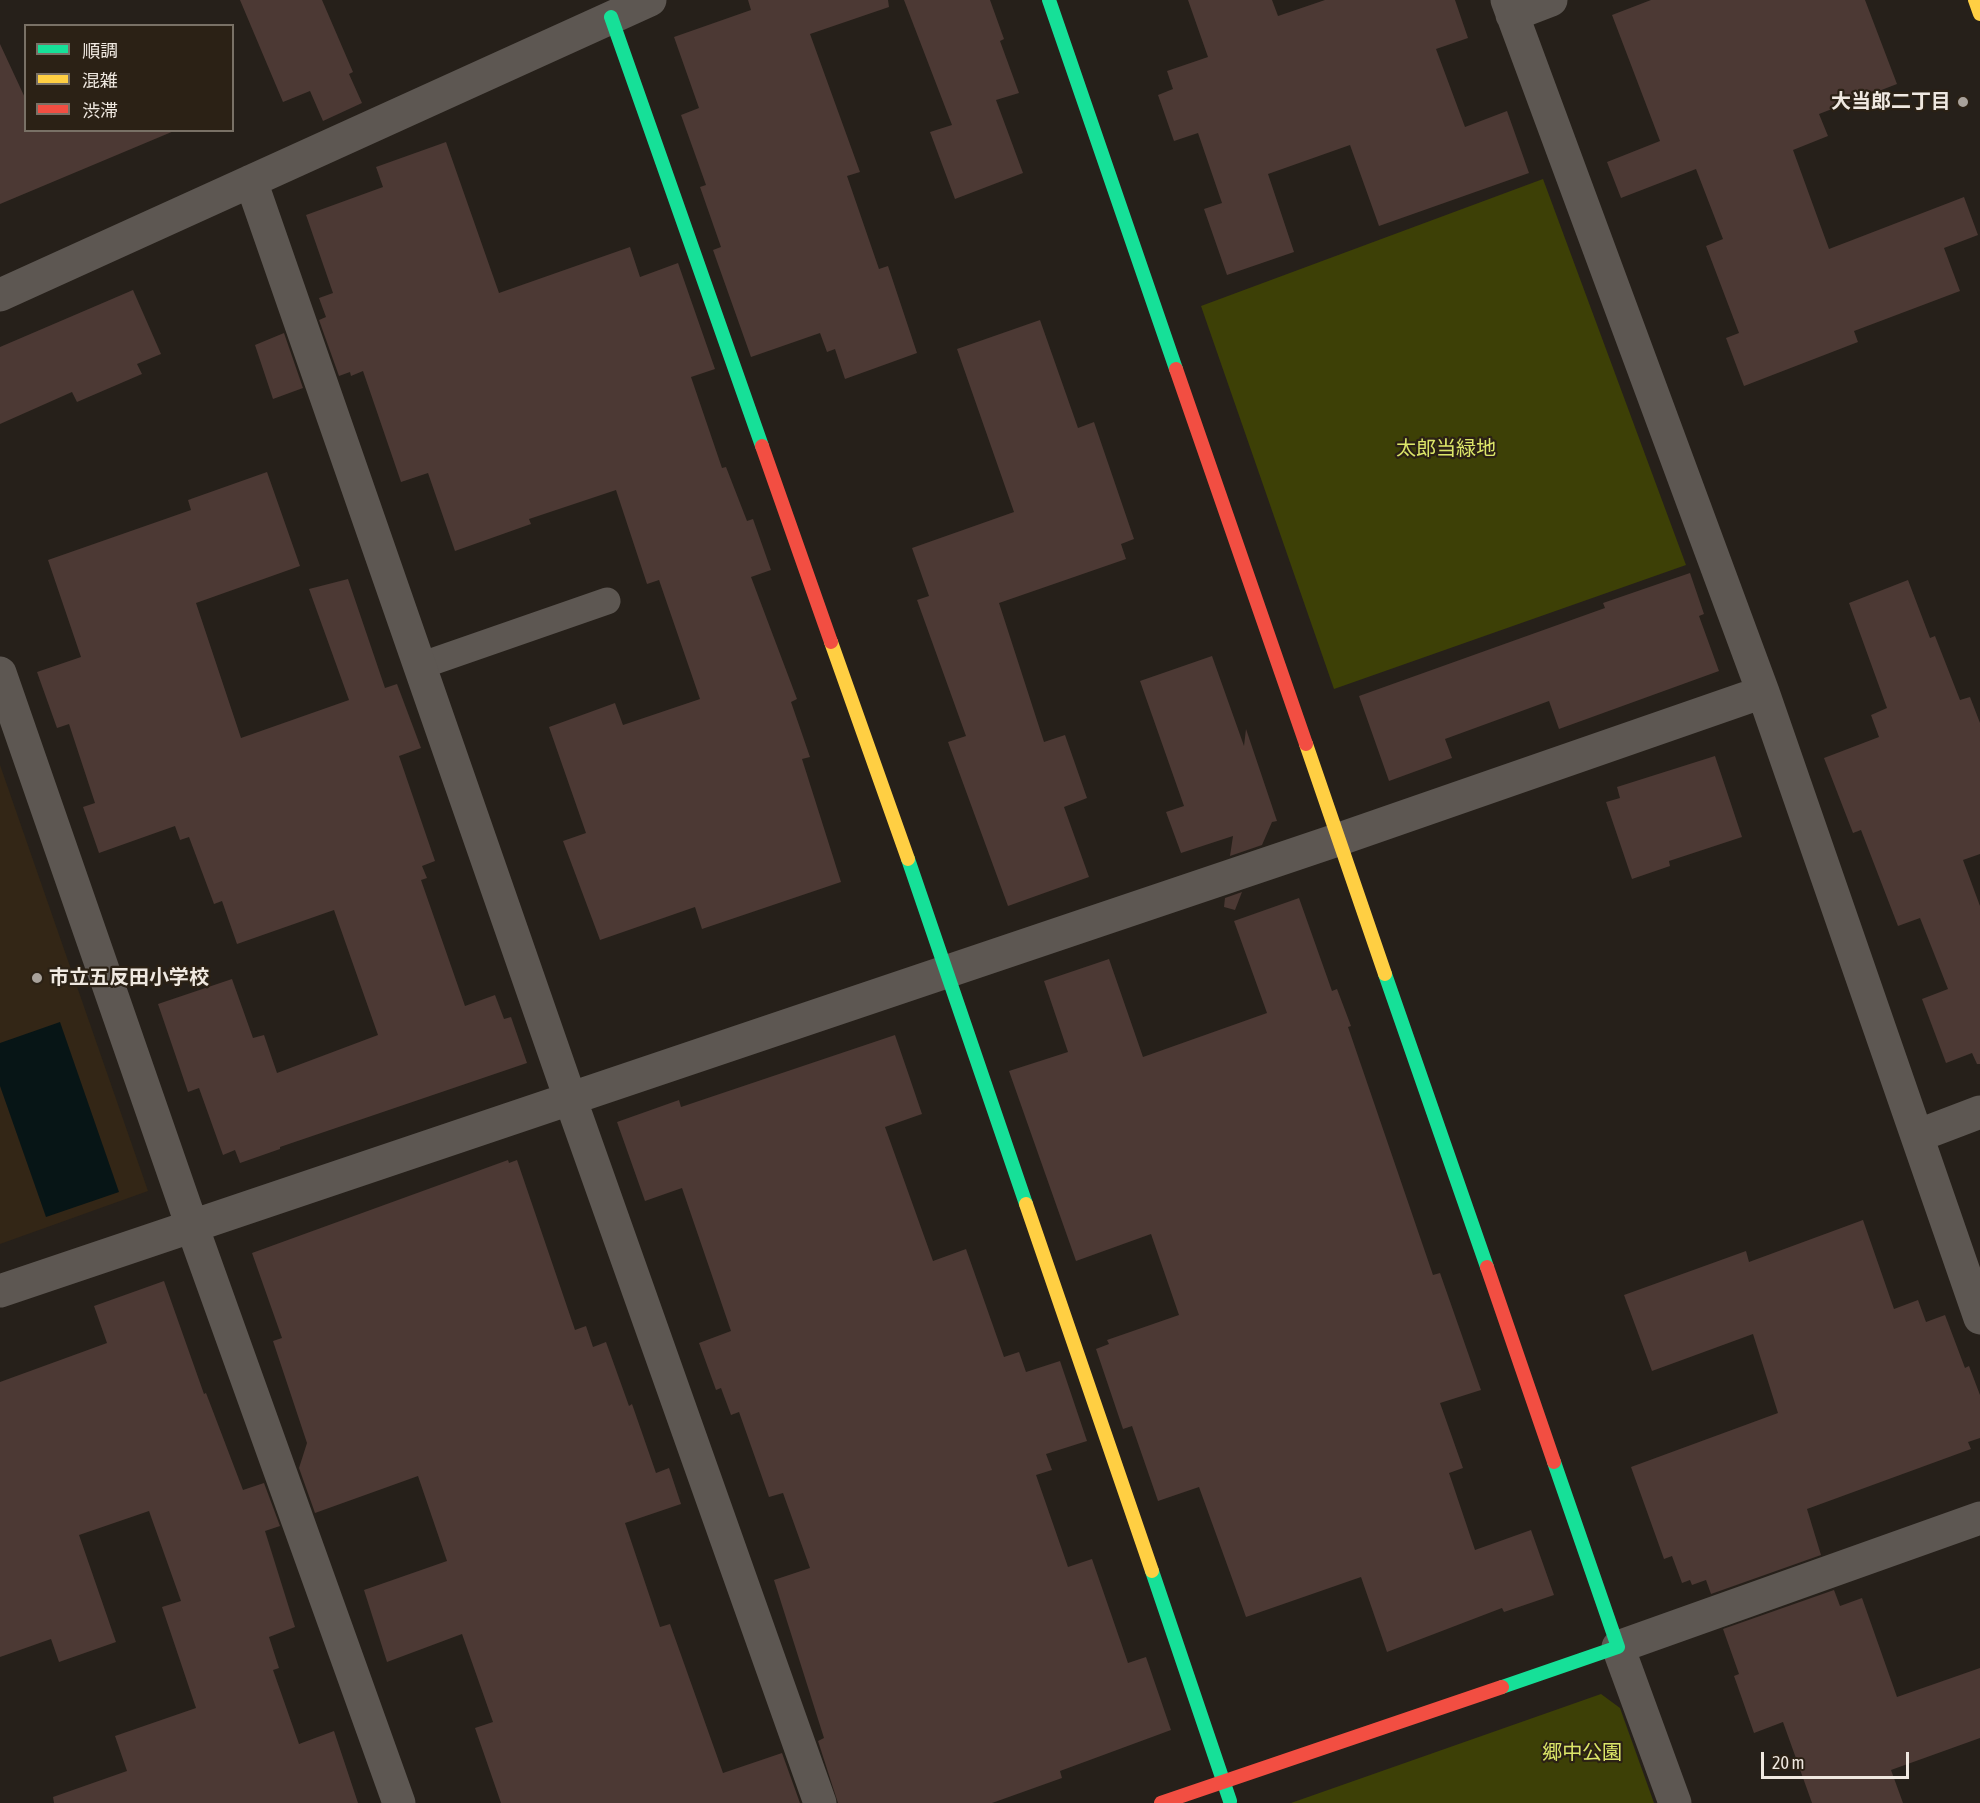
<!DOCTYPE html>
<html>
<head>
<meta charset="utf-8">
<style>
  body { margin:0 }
  #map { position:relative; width:1980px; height:1803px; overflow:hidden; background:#26201a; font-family:"Asap Condensed","Noto Sans JP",sans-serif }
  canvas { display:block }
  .legend { position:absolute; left:24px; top:24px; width:210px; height:108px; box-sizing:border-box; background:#2b2115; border:2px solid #797166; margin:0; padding:8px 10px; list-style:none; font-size:18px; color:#efe8e0 }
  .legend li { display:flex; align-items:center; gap:12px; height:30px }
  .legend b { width:30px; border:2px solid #797166 }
  .scale { position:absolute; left:1761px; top:1752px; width:148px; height:27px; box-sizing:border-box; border:3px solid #efe8e0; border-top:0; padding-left:8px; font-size:18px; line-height:21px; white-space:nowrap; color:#efe8e0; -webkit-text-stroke:4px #2b2115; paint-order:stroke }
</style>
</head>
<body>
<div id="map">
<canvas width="1980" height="1803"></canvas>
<ul class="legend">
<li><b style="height:8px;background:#16e098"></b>順調</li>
<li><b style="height:8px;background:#ffcf43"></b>混雑</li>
<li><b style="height:8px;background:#f24e42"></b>渋滞</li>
</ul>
<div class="scale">20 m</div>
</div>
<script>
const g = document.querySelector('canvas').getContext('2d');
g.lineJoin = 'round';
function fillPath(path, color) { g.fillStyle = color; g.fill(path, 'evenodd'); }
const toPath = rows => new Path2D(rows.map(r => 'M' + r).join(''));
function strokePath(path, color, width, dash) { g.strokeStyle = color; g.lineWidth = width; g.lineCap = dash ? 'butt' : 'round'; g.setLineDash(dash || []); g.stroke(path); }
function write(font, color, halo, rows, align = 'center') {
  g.font = font + ' "Asap Condensed","Noto Sans JP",sans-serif'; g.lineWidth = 4.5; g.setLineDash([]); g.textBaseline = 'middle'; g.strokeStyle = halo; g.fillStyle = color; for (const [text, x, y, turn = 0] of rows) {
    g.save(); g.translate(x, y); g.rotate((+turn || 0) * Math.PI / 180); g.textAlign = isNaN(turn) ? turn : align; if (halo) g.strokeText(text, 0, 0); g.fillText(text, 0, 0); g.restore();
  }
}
const built = toPath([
  [0,765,148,1191,0,1244]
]);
const green = toPath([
  [1543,179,1686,565,1334,689,1201,306],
  [1601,1694,1620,1708,1654,1803,1291,1803]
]);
const water = toPath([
  [60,1022,119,1192,46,1217,0,1086,0,1043]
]);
const building = toPath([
  [240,0,322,0,353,72,349,74,362,103,323,121,310,91,283,102],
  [748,0,888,0,889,7,810,34,860,172,847,176,879,269,888,266,917,353,845,379,835,349,827,352,820,333,751,357,713,250,721,247,700,187,706,185,681,115,699,108,674,37,751,10],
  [904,0,990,0,1004,39,1000,41,1019,93,996,100,1023,173,955,199,930,132,952,125],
  [1188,0,1272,0,1278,16,1325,0,1455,0,1468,38,1436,49,1465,127,1507,111,1529,173,1379,226,1350,145,1268,174,1294,252,1227,275,1204,209,1222,203,1198,133,1174,141,1158,95,1173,89,1167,71,1208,57],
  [1651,0,1865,0,1897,84,1819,114,1828,136,1793,150,1829,249,1964,197,1978,235,1944,248,1960,291,1854,331,1858,342,1744,386,1726,338,1739,333,1706,246,1723,239,1696,169,1621,198,1607,162,1660,141,1612,15],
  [0,44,26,100,26,130,174,131,0,204],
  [446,142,499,293,630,247,640,277,678,263,715,369,691,377,722,468,726,467,747,521,753,519,771,570,751,577,797,699,791,702,810,757,802,759,841,882,702,929,695,907,600,940,563,841,586,833,549,727,615,703,623,725,700,699,659,580,647,584,616,490,529,519,531,524,455,551,428,473,401,482,363,371,351,376,350,372,339,376,319,320,326,317,319,298,333,293,306,215,383,187,376,167],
  [133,290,161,354,137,364,142,374,77,402,72,392,0,424,0,347],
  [1040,320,1078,428,1094,422,1134,539,1121,544,1126,559,999,603,1044,742,1065,735,1087,798,1064,807,1089,877,1008,906,948,742,966,736,917,600,929,596,912,548,1014,512,957,349],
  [284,333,303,388,273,399,255,345],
  [267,472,300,566,196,603,241,738,349,700,309,589,348,579,385,688,397,684,421,748,399,756,435,861,422,866,427,878,421,880,465,1006,495,995,504,1019,511,1017,527,1063,280,1147,280,1149,240,1163,235,1150,223,1155,199,1088,188,1092,158,1004,232,979,253,1038,264,1035,277,1073,378,1035,334,910,237,944,222,901,214,904,189,837,180,840,175,826,99,853,83,807,95,803,69,724,57,728,37,672,81,657,48,560,191,510,188,500],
  [1690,573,1704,614,1699,616,1719,671,1559,729,1549,701,1445,739,1452,758,1389,781,1359,696,1605,608,1603,603],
  [1908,580,1930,638,1935,636,1960,700,1970,697,1980,723,1980,854,1963,860,1980,906,1980,1064,1977,1064,1972,1053,1946,1063,1922,999,1948,989,1920,918,1898,926,1861,830,1853,833,1824,758,1879,737,1871,715,1887,708,1849,603],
  [1212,656,1244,746,1246,729,1277,821,1272,822,1262,845,1230,856,1233,836,1181,853,1166,812,1184,806,1140,681],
  [1715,756,1742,837,1669,861,1670,866,1632,879,1606,802,1620,798,1617,787],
  [1242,892,1235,910,1224,907,1225,898],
  [1299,898,1332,991,1337,989,1351,1026,1348,1027,1433,1275,1440,1273,1481,1390,1440,1403,1463,1468,1449,1473,1475,1550,1531,1530,1554,1595,1504,1612,1502,1608,1387,1652,1361,1577,1246,1617,1199,1487,1158,1501,1132,1426,1123,1429,1096,1349,1109,1344,1107,1340,1179,1315,1151,1234,1076,1261,1009,1071,1068,1052,1044,981,1109,959,1143,1057,1267,1013,1234,921],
  [895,1035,922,1114,885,1127,933,1261,966,1249,1004,1357,1019,1352,1026,1372,1060,1361,1087,1441,1046,1454,1052,1470,1036,1475,1068,1567,1092,1559,1128,1663,1146,1657,1171,1730,1060,1771,1062,1778,992,1803,838,1803,818,1741,824,1738,774,1580,810,1568,783,1493,769,1497,739,1412,731,1415,721,1388,716,1390,699,1343,731,1331,682,1188,645,1201,617,1122,679,1100,681,1107],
  [508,1160,509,1163,517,1160,575,1330,586,1326,593,1347,606,1342,629,1406,632,1404,656,1473,669,1468,681,1504,625,1523,660,1627,670,1624,723,1773,782,1753,800,1803,501,1803,475,1728,493,1722,462,1634,387,1662,364,1590,447,1561,418,1476,315,1513,299,1468,307,1443,273,1341,282,1338,252,1253],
  [1863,1220,1894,1309,1918,1300,1926,1322,1945,1315,1965,1368,1969,1366,1980,1395,1980,1438,1968,1442,1971,1449,1807,1509,1821,1555,1711,1594,1706,1580,1692,1585,1690,1580,1682,1583,1672,1556,1664,1559,1631,1467,1778,1413,1753,1334,1652,1371,1624,1295,1746,1251,1749,1262],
  [164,1281,204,1394,206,1393,243,1490,264,1483,280,1526,265,1531,295,1627,269,1637,279,1668,273,1670,299,1744,334,1731,358,1803,54,1803,53,1797,127,1771,115,1736,196,1708,162,1607,181,1601,149,1511,79,1535,116,1642,59,1662,51,1639,0,1657,0,1382,107,1343,94,1306],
  [1834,1590,1840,1606,1862,1598,1897,1697,1980,1668,1980,1738,1891,1770,1903,1803,1812,1803,1783,1722,1754,1733,1734,1676,1739,1674,1723,1629]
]);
const lane = toPath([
  [420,666,607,601]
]);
const street = toPath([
  [1507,0,1763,692,1980,1318],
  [1512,15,1551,0],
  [251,181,570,1098,820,1803],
  [0,295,650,0],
  [0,673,192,1226,399,1803],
  [1917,1136,1980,1112],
  [0,1291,1337,840,1763,692],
  [1675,1803,1618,1647,1980,1518]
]);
const fast = toPath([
  [1049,0,1176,369],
  [611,17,762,446],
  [908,859,1026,1204],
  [1385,974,1487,1267],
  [1152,1571,1230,1801],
  [1502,1687,1618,1647,1554,1462]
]);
const slow = toPath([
  [1975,0,1980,14],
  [831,642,908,859],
  [1306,744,1385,974],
  [1026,1204,1152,1571]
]);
const jam = toPath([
  [1176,369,1306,744],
  [762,446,831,642],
  [1487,1267,1554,1462],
  [1161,1803,1502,1687]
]);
const markers = [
  [1963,102,6,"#a9a29b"],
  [37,978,6,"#a9a29b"]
];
const poiNames = [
  ["大当郎二丁目",1951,102],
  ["市立五反田小学校",49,978,"left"]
];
const parkNames = [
  ["太郎当緑地",1446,449],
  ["郷中公園",1582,1753]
];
fillPath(built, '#332616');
fillPath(green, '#3d4006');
fillPath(water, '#071516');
fillPath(building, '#4c3934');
strokePath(lane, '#5d5752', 27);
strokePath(street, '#5d5752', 33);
strokePath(fast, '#16e098', 14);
strokePath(slow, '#ffcf43', 14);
strokePath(jam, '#f24e42', 14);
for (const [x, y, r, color] of markers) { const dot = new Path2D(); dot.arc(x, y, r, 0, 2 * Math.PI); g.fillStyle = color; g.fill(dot); strokePath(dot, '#2b2115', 2); }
write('bold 20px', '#efe8e0', '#2b2115', poiNames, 'right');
write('20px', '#dce669', '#2b2115', parkNames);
</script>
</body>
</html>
